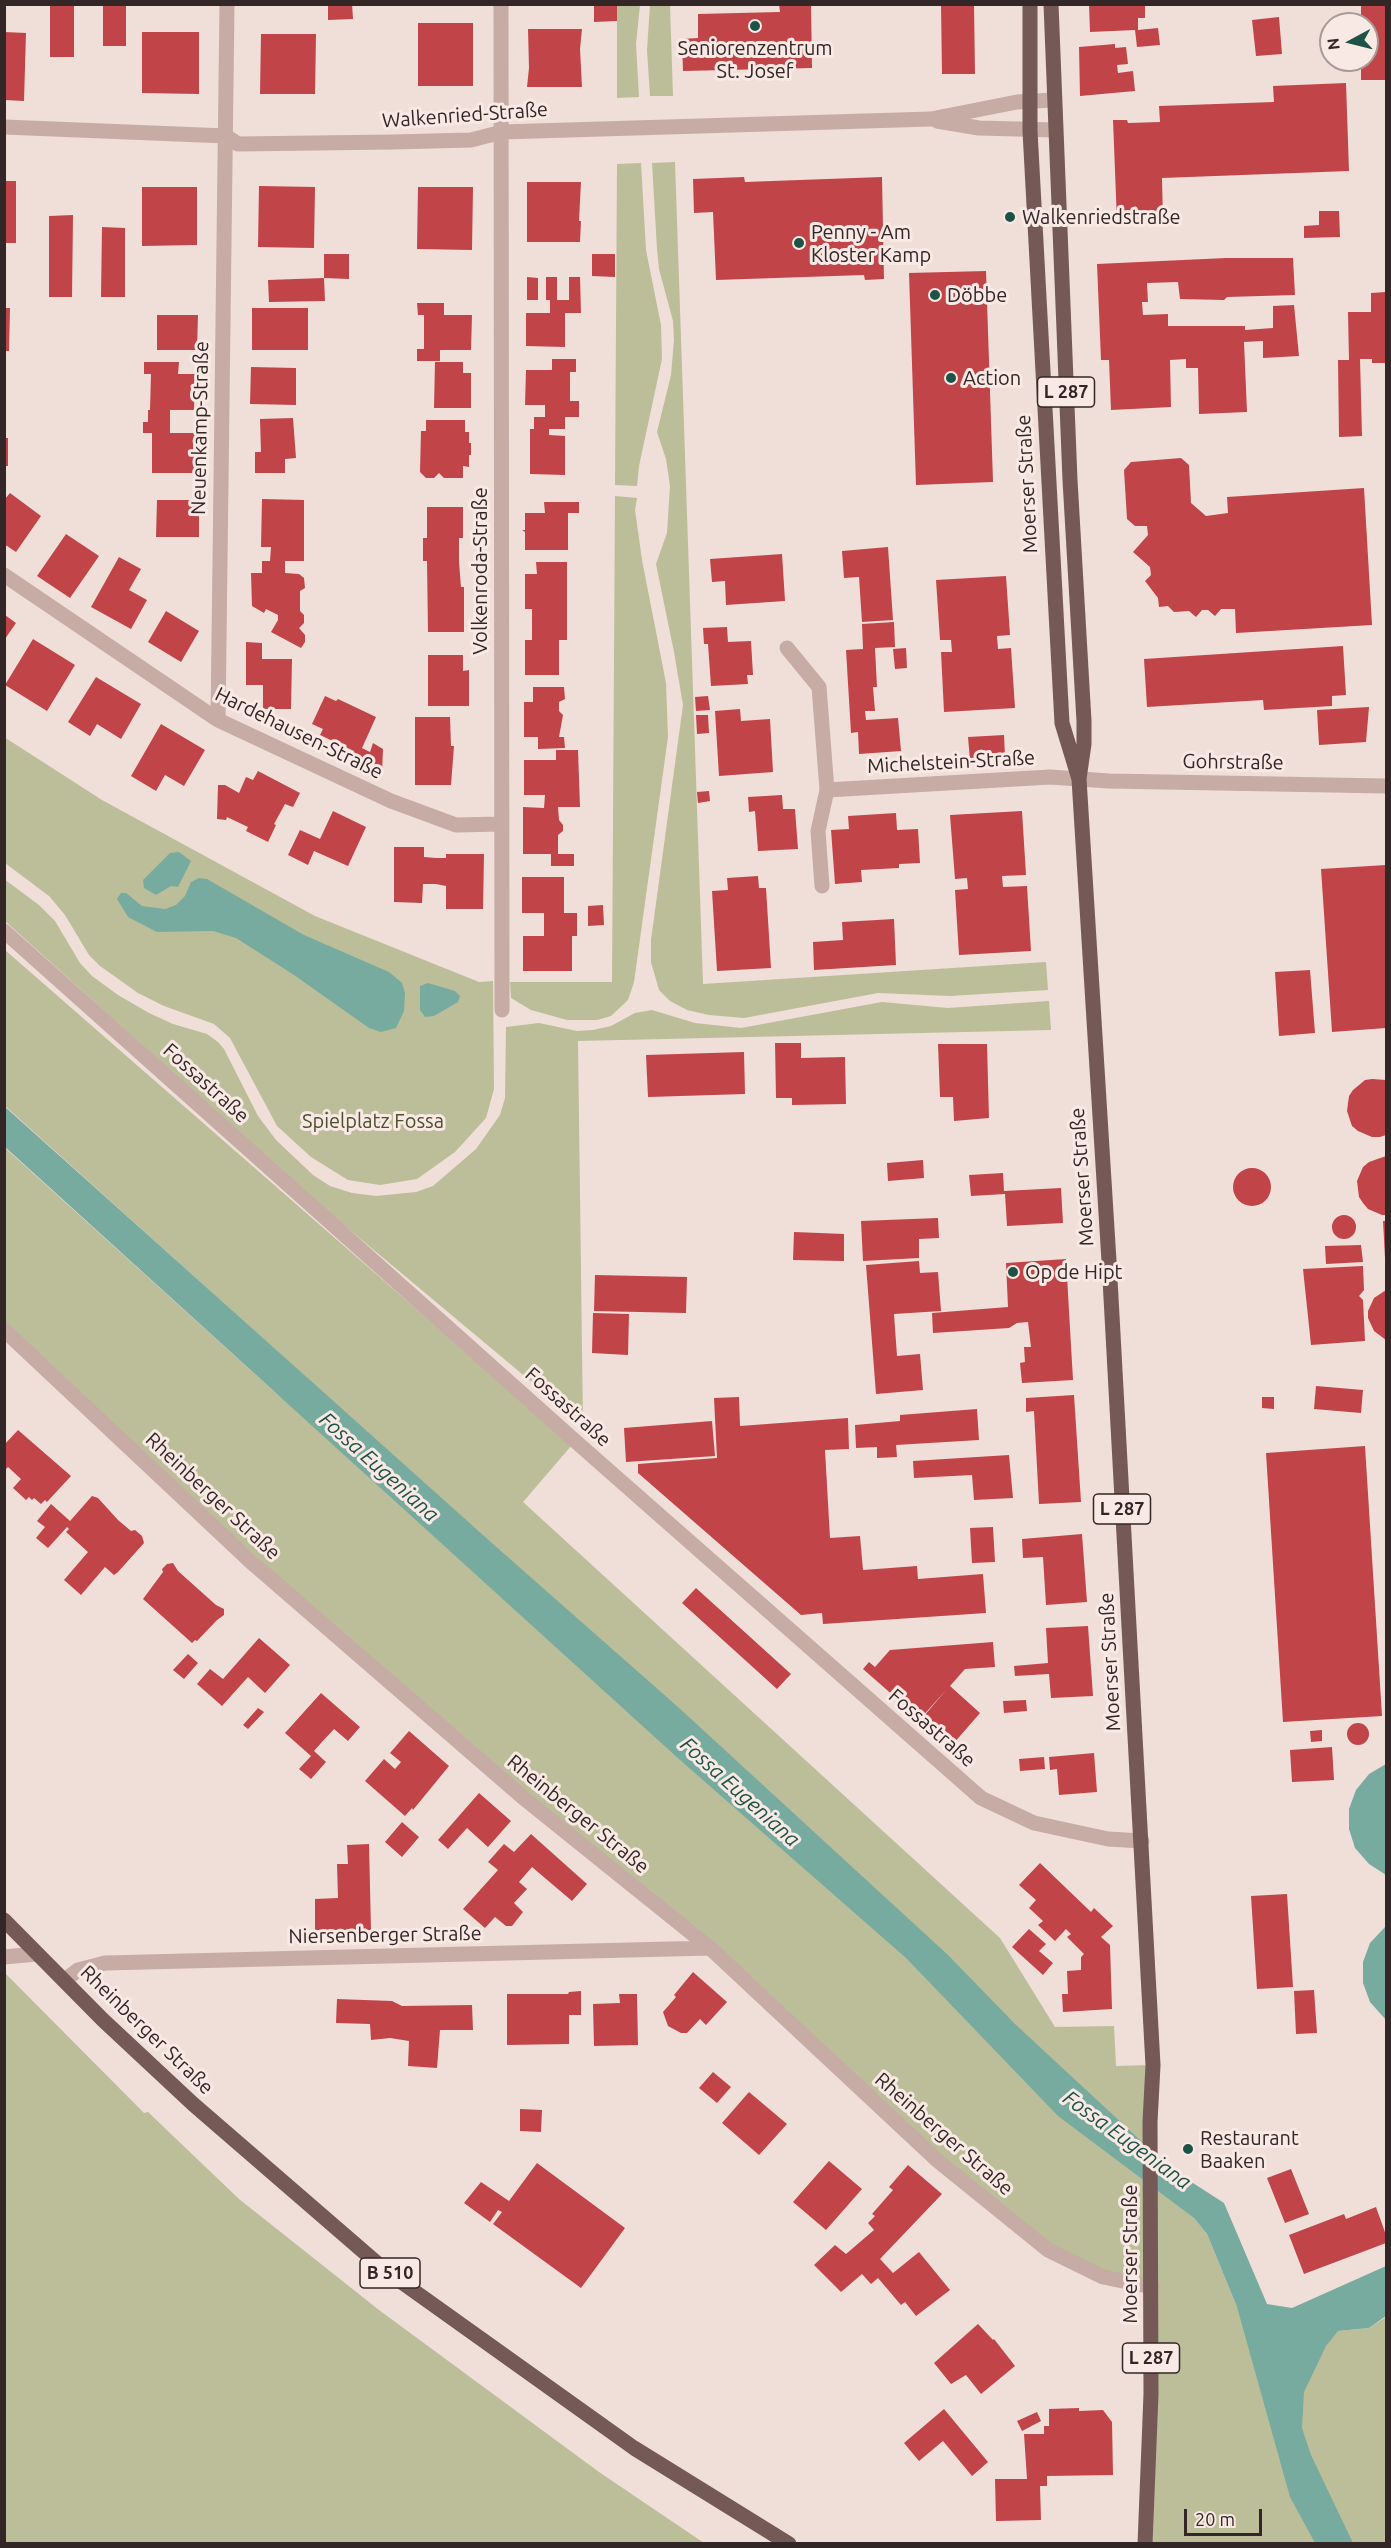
<!DOCTYPE html>
<html>
<head>
<meta charset="utf-8">
<style>
  body { margin:0 }
  #map { position:relative; width:1391px; height:2548px; overflow:hidden; background:#f0ded8; font-family:Ubuntu,sans-serif }
  canvas { display:block }
  .frame { position:absolute; inset:0; border:6px solid #332626; pointer-events:none }
  .north { position:absolute; left:1319px; top:12px; width:60px; height:60px; box-sizing:border-box; background:#f8e9e4; border:2px solid #a99b98; border-radius:50%; rotate:263deg; font-size:16px; font-weight:700; line-height:24px; text-align:center; color:#332626 }
  .north::after { content:''; display:block; margin:auto; width:21px; height:27px; background:#1d5247; clip-path:polygon(50% 0,100% 100%,50% 72%,0 100%) }
  .scale { position:absolute; left:1184px; top:2509px; width:78px; height:27px; box-sizing:border-box; border:3px solid #332626; border-top:0; padding-left:8px; font-size:18px; line-height:21px; white-space:nowrap; color:#332626; -webkit-text-stroke:4px #f8e9e4; paint-order:stroke }
</style>
</head>
<body>
<div id="map">
<canvas width="1391" height="2548"></canvas>
<div class="frame"></div>
<div class="north">N</div>
<div class="scale">20 m</div>
</div>
<script>
const g = document.querySelector('canvas').getContext('2d');
g.lineJoin = 'round';
function fillPath(path, color) { g.fillStyle = color; g.fill(path, 'evenodd'); }
const toPath = rows => new Path2D(rows.map(r => 'M' + r).join(''));
function strokePath(path, color, width, dash) { g.strokeStyle = color; g.lineWidth = width; g.lineCap = dash ? 'butt' : 'round'; g.setLineDash(dash || []); g.stroke(path); }
function write(font, color, halo, rows, align = 'center') {
  g.font = font + ' Ubuntu,sans-serif'; g.lineWidth = 6; g.setLineDash([]); g.textBaseline = 'middle'; g.strokeStyle = halo; g.fillStyle = color; for (const [text, x, y, turn = 0] of rows) {
    g.save(); g.translate(x, y); g.rotate((+turn || 0) * Math.PI / 180); g.textAlign = isNaN(turn) ? turn : align; if (halo) g.strokeText(text, 0, 0); g.fillText(text, 0, 0); g.restore();
  }
}
const green = toPath([
  [617,5,640,5,636,44,639,97,617,98],
  [650,5,670,5,673,96,650,96,647,50],
  [675,162,703,984,1046,962,1048,990,950,996,878,993,744,1018,709,1015,687,1010,670,1001,659,990,651,962,651,940,683,705,674,652,656,564,667,533,670,486,666,459,657,432,671,375,674,340,673,321,659,269,657,249,652,163],
  [641,163,646,250,661,325,662,359,639,466,637,486,615,485,617,164],
  [615,496,637,498,635,510,642,560,666,683,668,737,634,982,628,1000,611,1016,597,1020,567,1020,531,1010,511,998,510,982,612,982],
  [4,737,102,800,315,916,479,982,493,981,494,1089,486,1118,455,1152,417,1179,380,1185,348,1180,311,1157,277,1126,230,1038,214,1024,164,1006,138,993,100,966,89,955,65,915,49,896,5,863],
  [4,879,39,905,55,921,80,963,92,976,118,995,149,1013,173,1024,207,1034,218,1042,224,1049,258,1116,276,1140,313,1175,330,1186,352,1193,376,1196,416,1192,433,1186,476,1149,500,1115,505,1098,506,1027,539,1023,577,1031,593,1030,611,1026,635,1013,652,1010,695,1023,741,1028,882,1002,948,1008,1049,1001,1051,1030,578,1041,583,1425,308,1195,5,921],
  [5,950,572,1445,523,1502,1000,1938,1055,2027,1114,2026,1116,2066,1153,2065,1153,2186,1194,2218,1207,2234,1237,2307,1338,2331,1369,2328,1386,2317,1386,2543,1145,2543,1152,2287,1048,2250,710,1948,526,1800,5,1330,4,1147,278,1395,307,1378,5,1106],
  [4,1972,144,2113,148,2112,239,2199,379,2310,599,2472,704,2543,5,2543]
]);
const water = toPath([
  [179,852,191,861,178,887,171,886,156,895,144,888,143,880,170,853],
  [199,878,207,879,304,935,389,972,402,983,405,993,404,1011,396,1028,381,1032,369,1028,294,975,236,938,213,931,157,932,128,917,117,899,121,893,126,893,142,906,165,909,176,905,185,896,191,882],
  [428,983,455,991,460,996,458,1002,434,1016,425,1017,420,1010,420,986],
  [4,1106,493,1544,678,1707,948,1955,1015,2024,1153,2152,1193,2183,1224,2203,1267,2304,1292,2308,1386,2266,1386,2316,1369,2328,1338,2331,1326,2346,1304,2392,1302,2428,1311,2455,1353,2543,1315,2543,1290,2497,1237,2307,1207,2234,1194,2218,1058,2116,906,1958,680,1760,5,1147],
  [1386,1764,1386,1875,1369,1864,1355,1848,1349,1829,1349,1809,1356,1790,1369,1774],
  [1386,1926,1386,2020,1370,2002,1363,1983,1363,1962,1370,1943]
]);
const building = toPath([
  [50,4,74,4,74,57,50,57],
  [103,4,126,4,126,46,103,46],
  [328,4,352,4,353,19,328,20],
  [594,4,617,4,617,21,594,22],
  [779,4,811,4,812,68,683,71,682,39,698,38,698,14,780,12],
  [941,4,974,4,975,74,942,74],
  [1089,4,1145,6,1145,18,1138,18,1138,30,1158,28,1160,45,1137,47,1135,30,1090,32],
  [1361,4,1386,4,1386,80,1361,80,1361,60,1367,60,1367,24,1361,24],
  [1279,17,1282,54,1256,56,1252,20],
  [418,23,473,23,473,86,418,86],
  [528,29,582,29,580,49,582,87,527,87,529,68],
  [4,32,26,33,24,101,4,100],
  [142,32,199,32,199,94,142,93],
  [261,34,316,34,315,94,260,94],
  [1115,44,1115,48,1126,47,1128,64,1117,65,1118,73,1133,71,1135,91,1080,96,1079,47],
  [1346,83,1349,171,1162,178,1163,221,1117,222,1113,120,1127,120,1128,123,1160,122,1159,106,1274,102,1273,86],
  [744,177,745,182,882,177,884,279,865,280,864,275,716,280,713,212,694,213,693,179],
  [4,181,16,181,16,243,4,243],
  [527,182,581,182,579,221,581,221,580,242,527,242],
  [259,186,315,187,314,248,258,247],
  [142,187,197,187,197,245,142,246],
  [418,187,473,187,472,250,417,249],
  [1319,211,1339,211,1340,237,1304,238,1304,226,1319,225],
  [73,215,72,297,49,297,49,216],
  [102,227,125,228,125,297,101,297],
  [324,254,349,254,349,279,324,278],
  [592,254,615,254,615,277,592,276],
  [1226,258,1293,258,1295,295,1227,297,1224,300,1180,299,1178,282,1147,283,1148,302,1142,302,1143,315,1168,314,1168,326,1245,326,1245,330,1273,328,1273,306,1294,305,1299,356,1263,358,1263,341,1244,342,1247,412,1199,414,1198,368,1186,368,1186,359,1170,360,1171,407,1111,410,1109,360,1101,360,1097,264],
  [986,271,993,482,916,485,909,273],
  [527,277,538,278,538,300,527,300],
  [546,277,557,277,557,300,569,300,569,277,580,277,581,313,565,313,565,347,526,346,526,313,550,313,550,300,546,300],
  [324,278,325,301,269,302,268,280],
  [1386,292,1386,363,1372,363,1372,359,1360,359,1362,436,1339,437,1338,360,1349,360,1348,312,1371,312,1371,293],
  [417,303,444,303,444,315,472,315,471,350,440,350,440,361,417,361,417,349,424,349,424,315,418,315],
  [4,308,10,308,9,351,4,351],
  [252,308,308,308,308,350,252,350],
  [157,315,198,315,197,350,157,350],
  [552,359,576,359,576,372,570,372,570,401,579,401,579,417,565,417,565,429,549,429,549,435,565,436,565,475,530,474,530,429,534,429,534,417,545,417,545,405,525,405,526,370,552,370],
  [144,362,179,362,178,374,195,374,194,410,170,410,170,433,198,433,197,473,152,473,152,433,143,433,143,422,148,422,148,410,150,410,151,374,144,374],
  [435,362,463,362,463,373,471,373,471,408,434,408],
  [251,367,296,368,296,405,250,404],
  [293,418,296,458,285,459,285,473,255,473,255,452,261,452,260,419],
  [426,420,465,420,465,432,469,432,469,443,471,443,471,455,469,455,469,467,463,466,463,478,444,478,439,473,434,478,426,478,420,472,421,431,426,431],
  [4,438,8,438,8,466,4,466],
  [1181,458,1189,465,1191,503,1206,516,1228,513,1227,497,1364,488,1372,625,1236,633,1235,609,1221,609,1215,616,1208,610,1202,610,1196,617,1189,611,1174,612,1168,606,1159,607,1158,598,1145,581,1151,575,1150,567,1133,552,1148,535,1147,526,1135,526,1127,519,1124,470,1131,462],
  [10,493,41,516,16,552,4,544,4,500],
  [262,499,304,500,304,561,285,561,285,573,299,574,304,578,305,588,300,591,300,611,304,615,304,623,299,628,305,635,305,642,301,648,271,632,278,620,278,615,266,609,264,613,252,606,251,573,262,573,262,561,270,561,271,547,261,547],
  [157,500,199,500,199,537,156,537],
  [544,502,579,502,579,513,568,513,568,550,525,550,525,532,522,530,525,530,525,513,545,513],
  [427,507,463,507,463,538,459,538,459,562,461,587,464,587,464,632,428,632,427,561,423,561,423,538,427,538],
  [66,534,99,556,70,598,37,576],
  [888,547,893,620,862,622,859,577,844,578,842,551],
  [782,554,785,601,726,605,725,581,712,582,710,559],
  [119,557,141,569,129,590,147,600,131,629,91,607],
  [536,562,567,562,567,640,559,640,559,675,525,675,525,640,532,640,532,609,525,609,525,574,537,574],
  [1006,576,1010,635,997,636,998,649,1011,648,1015,708,944,712,941,652,952,652,951,640,940,640,936,580],
  [166,611,199,631,181,662,148,642],
  [5,615,16,623,5,639],
  [894,622,895,647,875,648,877,687,873,687,875,711,865,711,866,720,898,718,901,751,859,754,858,732,851,733,846,650,863,649,862,624],
  [727,627,728,642,751,641,753,675,747,675,748,684,711,686,708,644,704,644,703,628],
  [33,639,75,665,47,711,5,685],
  [246,642,262,643,262,659,292,659,291,709,263,709,263,685,246,685],
  [1343,646,1346,695,1332,696,1332,706,1264,710,1263,700,1147,707,1144,659],
  [906,648,907,668,895,669,893,649],
  [428,655,463,655,463,671,469,670,469,706,428,706],
  [96,677,141,704,121,739,97,724,90,736,68,722],
  [533,687,564,687,565,699,559,702,559,711,563,715,559,737,564,737,565,748,538,749,538,737,524,737,524,702,533,702],
  [325,696,336,701,338,699,376,717,362,748,370,752,373,743,383,749,382,772,352,757,354,751,320,735,323,729,312,724],
  [708,696,710,710,696,711,695,697],
  [1369,707,1366,742,1319,745,1317,710],
  [740,709,741,721,770,719,773,772,719,776,715,711],
  [696,715,708,715,709,733,697,734],
  [415,717,450,717,451,746,454,746,451,785,415,785],
  [161,724,205,750,184,786,165,775,156,791,131,776],
  [1004,735,1005,757,970,760,968,737],
  [556,750,578,750,580,807,558,807,559,820,563,825,563,831,558,835,558,854,574,854,574,866,551,866,551,854,523,854,523,807,544,808,545,795,524,795,524,760,556,760],
  [258,771,300,793,293,807,285,804,274,824,276,825,268,842,246,831,248,827,227,817,226,820,217,819,218,785,225,785,239,793,246,777,253,780],
  [709,791,710,801,698,803,697,792],
  [782,795,783,809,795,809,798,849,758,851,755,811,749,812,748,797],
  [333,811,366,827,348,866,314,851,308,865,288,855,300,830,320,839],
  [1022,811,1026,875,1002,876,1003,887,1027,886,1031,951,959,955,955,890,968,889,967,878,955,879,950,815],
  [896,813,897,830,918,829,920,863,899,864,899,868,861,870,862,882,835,884,831,830,849,829,848,816],
  [394,847,424,847,424,857,436,858,446,858,446,854,484,854,483,909,446,909,446,886,436,884,423,884,422,903,394,902],
  [1386,865,1386,1028,1332,1032,1321,869],
  [758,876,759,888,766,888,771,968,717,971,712,891,728,890,727,878],
  [522,877,564,877,564,913,577,913,577,936,572,936,572,971,523,971,523,936,544,936,544,913,522,913],
  [603,905,604,925,588,926,588,906],
  [894,919,896,965,814,970,813,942,843,940,842,922],
  [1310,970,1315,1033,1279,1036,1275,972],
  [775,1043,801,1043,801,1058,845,1057,846,1104,792,1105,792,1098,776,1098],
  [938,1044,987,1044,989,1118,954,1121,953,1097,940,1097],
  [744,1052,745,1094,648,1097,646,1055],
  [1372,1079,1386,1080,1386,1135,1380,1137,1372,1137,1358,1131,1352,1126,1347,1111,1349,1096,1353,1090,1365,1080],
  [1386,1156,1386,1215,1382,1215,1368,1209,1363,1203,1359,1197,1357,1181,1363,1167,1369,1162],
  [923,1160,924,1178,888,1181,887,1163],
  '1233 1187a19 19 0 1 1 38 0a19 19 0 1 1-38 0Z',
  [1003,1173,1004,1191,1061,1188,1063,1223,1007,1226,1005,1194,971,1196,969,1175],
  '1332 1227a12 12 0 1 1 24 0a12 12 0 1 1-24 0Z',
  [938,1218,939,1238,919,1239,919,1258,863,1261,861,1221],
  [1383,1221,1386,1221,1386,1258,1385,1258],
  [794,1232,844,1234,844,1261,793,1260],
  [1361,1245,1363,1262,1326,1264,1325,1246],
  [1066,1259,1073,1380,1022,1383,1020,1363,1025,1362,1024,1347,1031,1347,1028,1322,1017,1323,1009,1328,933,1333,932,1313,1008,1307,1006,1263],
  [919,1261,920,1273,938,1272,941,1311,894,1314,897,1356,920,1354,923,1390,876,1394,866,1265],
  [1363,1266,1364,1290,1359,1296,1363,1300,1365,1341,1311,1345,1303,1269],
  [595,1275,687,1277,686,1313,594,1311],
  [1386,1290,1386,1340,1374,1331,1368,1318,1368,1311,1374,1298],
  [593,1313,629,1314,628,1355,592,1353],
  [1316,1386,1363,1390,1361,1413,1314,1409],
  [1074,1395,1081,1502,1039,1504,1034,1411,1026,1412,1026,1398],
  [739,1397,740,1426,848,1418,849,1449,825,1450,830,1538,860,1536,863,1570,917,1566,918,1579,983,1574,986,1613,823,1624,822,1613,801,1615,638,1473,638,1464,717,1458,714,1398],
  [1262,1397,1274,1397,1274,1409,1262,1408],
  [977,1409,979,1440,896,1445,897,1457,877,1458,877,1447,856,1448,855,1425,900,1421,900,1415],
  [712,1421,715,1456,626,1462,624,1428],
  [18,1430,71,1476,47,1502,45,1500,41,1504,34,1498,32,1500,29,1497,26,1500,13,1488,21,1479,8,1467,4,1471,4,1445],
  [1365,1446,1382,1716,1283,1722,1266,1453],
  [1009,1455,1013,1498,974,1500,972,1475,914,1478,913,1461],
  [92,1496,98,1498,118,1520,131,1531,135,1530,142,1536,144,1543,118,1572,114,1575,105,1567,81,1595,64,1580,88,1552,66,1532,69,1529,67,1527,48,1548,36,1538,45,1527,37,1521,51,1504,70,1521],
  [993,1527,995,1562,972,1563,970,1528],
  [1082,1534,1087,1602,1046,1605,1043,1557,1023,1558,1022,1539],
  [173,1563,178,1571,216,1605,224,1609,224,1615,217,1620,197,1641,195,1640,192,1643,143,1599,163,1572,162,1569,167,1564],
  [696,1588,791,1674,777,1689,682,1603],
  [1088,1626,1093,1696,1051,1698,1049,1674,1015,1676,1014,1666,1048,1663,1046,1628],
  [259,1638,290,1665,265,1693,248,1677,222,1706,197,1684,210,1669,223,1679],
  [993,1642,995,1667,965,1669,950,1686,980,1713,954,1743,924,1716,947,1689,920,1719,863,1669,869,1662,875,1667,890,1650],
  [188,1654,198,1663,184,1679,173,1670],
  [321,1693,360,1727,348,1741,334,1729,321,1743,314,1751,326,1762,311,1779,299,1769,311,1756,285,1733],
  [1026,1700,1027,1711,1004,1713,1003,1701],
  [258,1708,264,1712,248,1729,243,1725],
  '1347 1734a11 11 0 1 1 22 0a11 11 0 1 1-22 0Z',
  [1322,1730,1322,1741,1311,1742,1310,1731],
  [409,1731,449,1766,413,1810,412,1808,405,1816,365,1781,384,1759,395,1769,401,1762,390,1753],
  [1332,1747,1334,1780,1292,1782,1290,1750],
  [1094,1753,1097,1792,1059,1795,1057,1769,1050,1770,1049,1757],
  [1044,1757,1045,1769,1020,1771,1019,1759],
  [479,1793,511,1821,488,1847,467,1828,448,1849,438,1840],
  [402,1822,419,1837,402,1857,385,1842],
  [531,1834,587,1884,572,1901,532,1867,519,1882,527,1889,514,1903,523,1912,512,1926,506,1926,495,1917,485,1928,463,1909,498,1870,488,1862,504,1844,514,1852],
  [369,1844,371,1930,315,1930,315,1899,338,1898,337,1864,348,1864,347,1845],
  [1040,1863,1091,1912,1094,1908,1113,1926,1101,1937,1110,1945,1112,2009,1063,2012,1062,1994,1068,1994,1067,1971,1081,1970,1081,1957,1084,1954,1067,1937,1071,1934,1066,1929,1055,1941,1038,1925,1043,1921,1029,1908,1036,1900,1019,1885],
  [1287,1894,1293,1987,1257,1989,1251,1896],
  [1029,1929,1046,1944,1039,1951,1053,1963,1043,1975,1012,1947],
  [693,1972,727,2002,706,2025,700,2019,687,2033,681,2033,668,2026,663,2012,676,1997,674,1995],
  [1314,1990,1317,2033,1296,2034,1294,1991],
  [581,1991,581,2015,569,2015,569,2044,507,2045,507,1994,568,1994,569,1992],
  [619,1994,637,1994,638,2045,594,2046,593,2004,620,2003],
  [337,1999,392,2001,402,2006,472,2005,473,2030,440,2030,437,2068,408,2066,409,2041,390,2038,371,2040,370,2024,336,2023],
  [713,2072,731,2087,717,2103,699,2088],
  [749,2092,787,2124,759,2155,722,2123],
  [520,2109,542,2110,541,2132,520,2131],
  [829,2161,862,2189,826,2230,793,2202],
  [537,2163,625,2228,581,2288,493,2224,502,2212,498,2210,490,2222,464,2203,481,2182,509,2201],
  [908,2165,942,2194,880,2259,893,2273,919,2252,950,2290,916,2316,905,2302,901,2305,878,2278,871,2284,862,2274,841,2292,814,2265,835,2245,846,2254,874,2230,868,2223,875,2216,872,2214,893,2190,889,2187],
  [1291,2169,1309,2214,1285,2223,1267,2178],
  [1376,2207,1386,2235,1386,2243,1304,2274,1289,2235,1344,2214,1346,2219],
  [978,2324,993,2340,994,2339,1015,2366,981,2394,966,2375,951,2384,934,2363],
  [1079,2408,1079,2411,1103,2410,1112,2422,1113,2475,1047,2476,1047,2486,1040,2486,1041,2520,996,2521,995,2479,1027,2479,1024,2434,1044,2434,1044,2426,1049,2426,1049,2409],
  [944,2409,988,2462,972,2476,943,2441,919,2461,904,2443],
  [1037,2412,1041,2421,1022,2431,1017,2421]
]);
const street = toPath([
  [501,4,502,1010],
  [937,121,979,128,1055,130],
  [4,127,226,136,238,144,393,142,471,140,502,132,931,119,1017,102,1053,100],
  [4,575,218,720,391,801,456,825,501,824],
  [787,648,819,687,827,790,818,831,822,886],
  [218,720,227,4],
  [827,790,1050,777,1109,781,1386,786],
  [4,931,574,1440,981,1798,1034,1823,1108,1839,1142,1841],
  [4,1330,250,1561,526,1800,710,1948,938,2161,1048,2250,1103,2277,1152,2287],
  [4,1957,37,1954],
  [65,1980,78,1970,105,1963,710,1948]
]);
const primary = toPath([
  [1030,4,1030,131,1062,723,1079,779],
  [1051,4,1070,480,1084,721,1084,744,1079,779,1109,1261,1153,2065,1150,2122,1151,2394,1145,2544],
  [4,1920,103,2020,193,2104,386,2271,634,2448,789,2544]
]);
const markers = [
  [755,26,6,"#1d5247"],
  [1010,217,6,"#1d5247"],
  [799,243,6,"#1d5247"],
  [935,295,6,"#1d5247"],
  [951,378,6,"#1d5247"],
  [1013,1272,6,"#1d5247"],
  [1188,2149,6,"#1d5247"]
];
const shields = [
  [1066,392,57],
  [1122,1509,57],
  [390,2273,60],
  [1151,2358,57]
];
const shieldNames = [
  ["L 287",1066,392],
  ["L 287",1122,1509],
  ["B 510",390,2273],
  ["L 287",1151,2358]
];
const poiNames = [
  ["Seniorenzentrum",755,48,"center"],
  ["St. Josef",755,71,"center"],
  ["Walkenriedstraße",1022,217],
  ["Penny - Am",811,232],
  ["Kloster Kamp",811,255],
  ["Döbbe",947,295],
  ["Action",963,378],
  ["Op de Hipt",1025,1272],
  ["Restaurant",1200,2138],
  ["Baaken",1200,2161]
];
const streetNames = [
  ["Walkenried-Straße",465,115,-4],
  ["Neuenkamp-Straße",200,428,-89],
  ["Moerser Straße",1027,484,-93],
  ["Volkenroda-Straße",480,571,-90],
  ["Hardehausen-Straße",299,733,26],
  ["Michelstein-Straße",951,762,-3],
  ["Gohrstraße",1233,762,1],
  ["Fossastraße",206,1083,42],
  ["Moerser Straße",1082,1177,-94],
  ["Fossastraße",568,1407,42],
  ["Rheinberger Straße",213,1496,43],
  ["Moerser Straße",1110,1662,-93],
  ["Fossastraße",932,1728,41],
  ["Rheinberger Straße",578,1814,39],
  ["Niersenberger Straße",385,1935,-1],
  ["Rheinberger Straße",147,2030,44],
  ["Rheinberger Straße",944,2134,41],
  ["Moerser Straße",1130,2254,-90]
];
const parkNames = [
  ["Spielplatz Fossa",373,1121]
];
const waterNames = [
  ["Fossa Eugeniana",379,1467,42],
  ["Fossa Eugeniana",740,1792,42],
  ["Fossa Eugeniana",1127,2140,36]
];
fillPath(green, '#bbbe99');
fillPath(water, '#78aba0');
fillPath(building, '#c14448');
strokePath(street, '#c7aba5', 15);
strokePath(primary, '#745957', 15);
for (const [x, y, r, color] of markers) { const dot = new Path2D(); dot.arc(x, y, r, 0, 2 * Math.PI); g.fillStyle = color; g.fill(dot); strokePath(dot, '#f8e9e4', 2); }
for (const [x, y, w] of shields) { const box = new Path2D(); box.roundRect(x - w / 2, y - 15, w, 30, 4.5); g.fillStyle = '#f8e9e4'; g.fill(box); strokePath(box, '#332626', 1.5); }
write('bold 18px', '#332626', null, shieldNames);
write('20px', '#332626', '#f8e9e4', poiNames, 'left');
write('20px', '#332626', '#f8e9e4', streetNames);
write('20px', '#4c502b', '#f8e9e4', parkNames);
write('italic 21px', '#1d5247', '#f8e9e4', waterNames);
</script>
</body>
</html>
